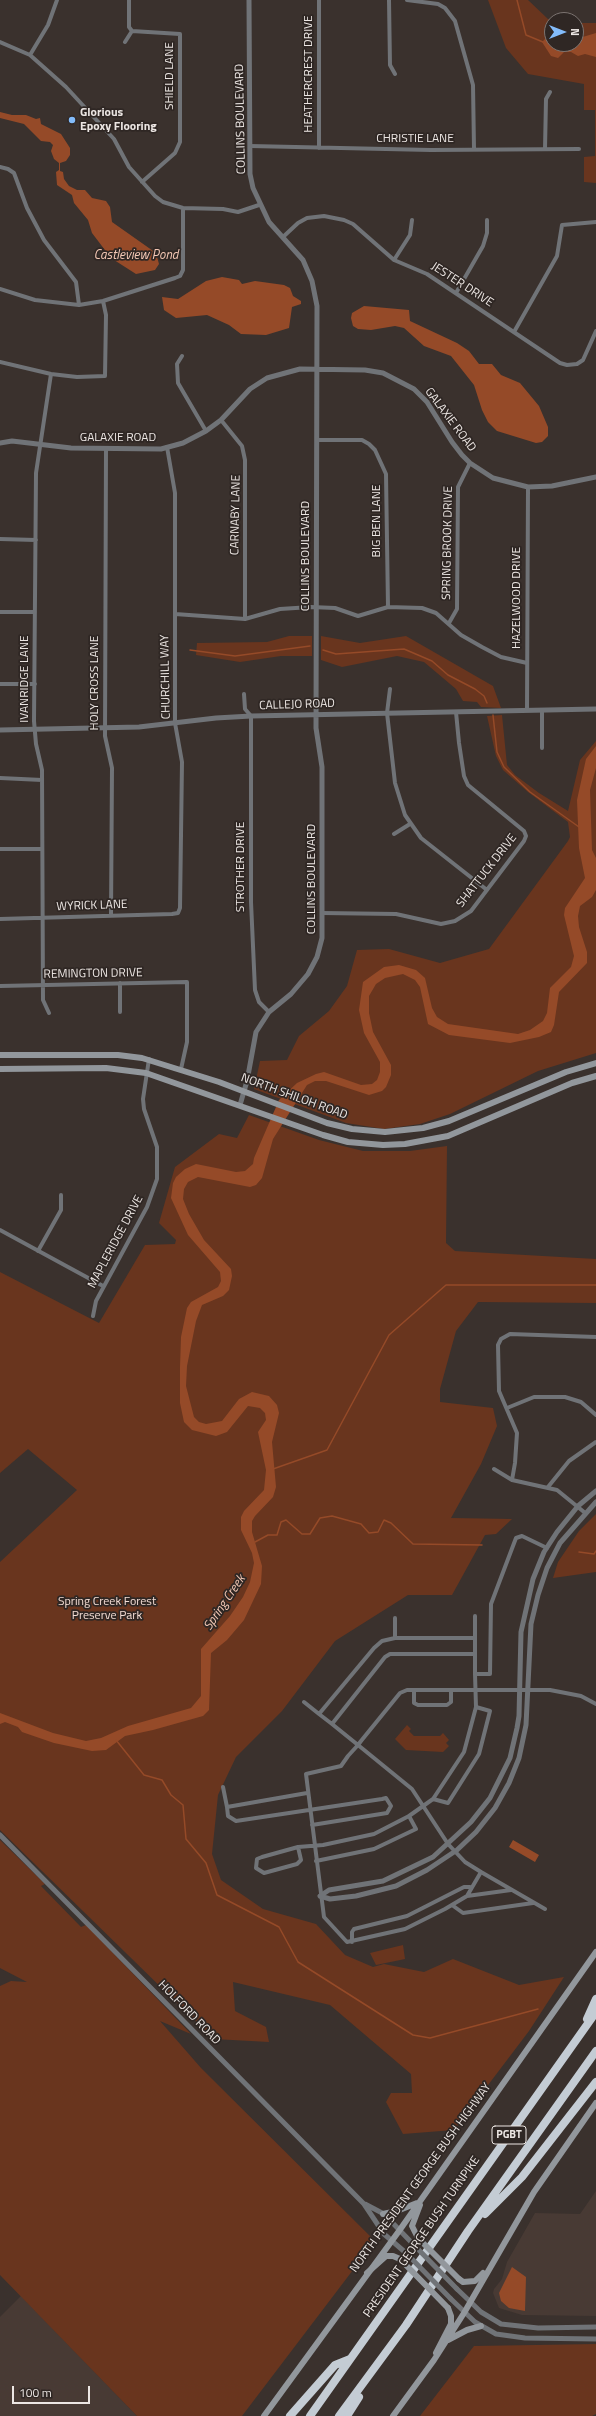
<!DOCTYPE html>
<html>
<head>
<meta charset="utf-8">
<style>
  body { margin:0 }
  #map { position:relative; width:596px; height:2416px; overflow:hidden; background:#3a312d; font-family:"Titillium Web",sans-serif }
  canvas { display:block }
  .north { position:absolute; left:544px; top:12px; width:40px; height:40px; box-sizing:border-box; background:#2f2724; border:1px solid #7b7370; border-radius:50%; rotate:90deg; font-size:11px; font-weight:700; line-height:16px; text-align:center; color:#ece6e3 }
  .north::after { content:''; display:block; margin:auto; width:14px; height:18px; background:#83bcfb; clip-path:polygon(50% 0,100% 100%,50% 72%,0 100%) }
  .scale { position:absolute; left:12px; top:2386px; width:78px; height:18px; box-sizing:border-box; border:2px solid #ece6e3; border-top:0; padding-left:5px; font-size:12px; line-height:14px; white-space:nowrap; color:#ece6e3; -webkit-text-stroke:3px #2f2724; paint-order:stroke }
</style>
</head>
<body>
<div id="map">
<canvas width="596" height="2416"></canvas>
<div class="north">N</div>
<div class="scale">100 m</div>
</div>
<script>
const g = document.querySelector('canvas').getContext('2d');
g.lineJoin = 'round';
function fillPath(path, color) { g.fillStyle = color; g.fill(path, 'evenodd'); }
const toPath = rows => new Path2D(rows.map(r => 'M' + r).join(''));
function strokePath(path, color, width, dash) { g.strokeStyle = color; g.lineWidth = width; g.lineCap = dash ? 'butt' : 'round'; g.setLineDash(dash || []); g.stroke(path); }
function write(font, color, halo, rows, align = 'center') {
  g.font = font + ' "Titillium Web",sans-serif'; g.lineWidth = 3.5; g.setLineDash([]); g.textBaseline = 'middle'; g.strokeStyle = halo; g.fillStyle = color; for (const [text, x, y, turn = 0] of rows) {
    g.save(); g.translate(x, y); g.rotate((+turn || 0) * Math.PI / 180); g.textAlign = isNaN(turn) ? turn : align; if (halo) g.strokeText(text, 0, 0); g.fillText(text, 0, 0); g.restore();
  }
}
const built = toPath([
  [596,2191,596,2316,522,2315,499,2308,493,2293,494,2289,502,2279,507,2262,535,2213,580,2214],
  [21,2296,137,2416,0,2416,0,2317]
]);
const green = toPath([
  [488,0,528,0,548,19,556,20,552,20,552,44,576,44,576,23,596,23,596,183,584,182,584,157,595,156,595,110,584,110,584,84,528,74,506,48],
  [289,636,312,636,312,656,281,656,240,662,196,655,197,643,267,642],
  [321,636,360,643,406,636,493,686,501,708,481,707,477,702,463,701,456,689,424,662,397,656,342,667,321,660],
  [502,715,507,765,515,775,539,793,568,811,580,760,596,741,596,1053,538,1071,450,1114,420,1124,384,1129,346,1123,254,1089,260,1061,287,1060,299,1036,329,1011,347,986,357,950,389,949,440,963,489,949,568,841,570,837,568,822,528,792,503,770,496,756,487,716],
  [249,1115,319,1140,363,1151,410,1151,447,1146,446,1243,455,1251,596,1259,596,1303,478,1302,456,1331,440,1389,440,1402,493,1408,497,1426,481,1464,451,1518,512,1519,496,1534,485,1535,452,1595,408,1595,335,1641,282,1711,236,1757,218,1795,212,1854,221,1880,263,1909,316,1924,345,1955,373,1967,384,1964,424,1972,453,1959,519,1985,564,1977,529,2031,454,2130,403,2134,386,2102,391,2093,412,2093,411,2074,330,2005,233,1982,235,2011,266,2027,269,2042,214,2039,0,1830,0,1562,77,1490,28,1449,0,1473,0,1272,99,1323,145,1245,175,1244,176,1240,159,1223,175,1167,219,1134,237,1138],
  [596,1514,596,1572,553,1578,558,1562,579,1531],
  [407,1725,411,1729,409,1731,414,1736,440,1736,443,1733,449,1740,446,1743,449,1746,443,1752,406,1750,395,1739],
  [0,1840,45,1884,41,1886,81,1927,86,1925,191,2034,160,2021,201,2068,375,2241,242,2416,137,2416,0,2275,0,1986,11,1981,27,1982,0,1968],
  [403,1945,405,1959,376,1965,370,1953],
  [596,2344,596,2414,592,2416,420,2416,474,2346]
]);
const water = toPath([
  [596,33,596,57,585,54,578,56,571,52,564,52,558,58,551,56,542,42,547,37,552,37,552,44,576,44,576,39],
  [0,112,12,115,26,115,36,119,40,118,41,124,61,134,70,148,70,155,66,161,60,163,60,171,63,172,64,179,69,186,77,190,85,190,92,198,106,201,110,207,112,222,156,253,159,264,155,270,136,274,111,258,92,233,88,220,74,203,72,195,57,185,56,172,59,170,59,163,54,159,51,151,53,145,50,142,41,141,24,124,0,118],
  [222,277,239,280,242,284,255,281,284,285,290,288,293,296,301,301,301,304,292,307,289,328,266,335,241,334,229,325,207,315,176,318,164,310,162,297,178,299,206,281],
  [364,306,409,310,410,321,457,343,469,351,479,364,492,364,501,375,520,383,539,406,548,427,548,436,542,442,536,443,497,431,488,422,482,410,474,385,451,356,424,346,404,328,395,326,371,330,358,329,353,326,351,318,352,313],
  [596,746,596,768,590,790,592,850,596,858,596,890,592,897,580,906,578,916,579,927,587,952,587,963,559,992,554,1025,551,1032,539,1037,510,1043,449,1035,428,1024,420,987,415,980,403,974,385,978,376,984,369,996,369,1013,373,1032,391,1065,391,1075,386,1087,382,1091,369,1095,326,1081,315,1081,307,1085,273,1139,262,1178,256,1185,250,1187,198,1177,188,1182,184,1189,183,1199,189,1214,204,1240,231,1269,232,1276,229,1290,223,1296,202,1305,196,1321,187,1366,186,1386,194,1417,199,1422,206,1424,222,1421,239,1399,252,1392,269,1396,277,1405,279,1413,272,1442,276,1487,273,1497,255,1516,252,1521,252,1532,262,1566,261,1584,244,1620,227,1640,211,1653,209,1710,203,1716,153,1730,125,1736,106,1750,92,1751,54,1743,22,1732,18,1727,5,1722,0,1724,0,1713,53,1733,86,1741,101,1738,128,1726,191,1708,201,1696,201,1649,230,1616,243,1597,250,1582,254,1563,252,1553,241,1530,241,1517,244,1511,264,1490,266,1470,258,1432,266,1420,265,1413,260,1408,248,1406,227,1432,216,1436,192,1430,184,1422,180,1403,180,1367,181,1337,187,1308,191,1302,218,1287,221,1281,220,1272,188,1235,171,1198,173,1183,176,1177,185,1169,196,1164,236,1172,245,1171,253,1164,254,1158,279,1100,297,1083,316,1074,324,1072,361,1085,372,1084,377,1080,380,1072,380,1062,364,1033,359,1010,363,982,384,967,399,965,416,970,425,978,432,1008,437,1017,448,1024,518,1034,530,1030,543,1021,547,1013,550,988,571,967,574,956,564,915,565,908,585,878,579,848,577,800,586,759],
  [513,1840,539,1855,535,1862,509,1847],
  [512,2267,526,2277,525,2311,509,2308,501,2301,499,2293]
]);
const stream = toPath([
  [517,0,526,35,543,42],
  [190,650,235,656,310,646],
  [323,650,336,654,404,649,432,661,448,675,475,689,484,696,487,703],
  [493,715,497,752,504,767,530,792,579,827],
  [273,1469,327,1450,389,1335,446,1285,596,1285],
  [255,1542,268,1535,277,1535,281,1522,286,1520,302,1534,310,1534,320,1518,332,1516,361,1524,369,1533,378,1532,384,1520,391,1523,413,1544,482,1545],
  [579,1552,594,1554,596,1551],
  [116,1740,144,1775,162,1780,171,1795,183,1805,186,1839,206,1863,217,1895,279,1927,298,1962,413,2035,430,2038,538,2009]
]);
const minor = toPath([
  [129,0,129,27,132,31,180,34,180,142,175,153,142,182],
  [389,0,390,65,395,74],
  [407,0,438,4,445,8,455,21,473,85,474,149],
  [0,42,30,55,66,87,114,139,129,167,155,196,163,202,183,208,223,209,238,212,259,205],
  [125,42,132,31],
  [30,55,48,25,57,0],
  [250,146,431,150,579,149],
  [319,148,319,0],
  [545,149,546,99,550,92],
  [0,167,8,169,14,173,27,208,44,240,76,282,79,305],
  [283,237,298,223,307,218,324,216,344,220,353,224,394,260,427,274,560,363,567,365,577,364,583,360,596,331],
  [394,260,410,235,412,220],
  [0,289,35,300,79,305,103,301,175,278,180,276,183,270,183,208],
  [456,293,483,246,487,233,487,220],
  [514,332,557,256,562,225,596,222],
  [182,356,177,364,178,383,206,431],
  [0,362,51,374,77,377,105,376,106,315,103,301],
  [221,420,242,446,245,460,245,619],
  [317,440,362,440,369,444,375,450,386,474,388,607],
  [106,449,105,736,112,768,111,916],
  [0,539,36,540],
  [0,612,35,612],
  [175,614,245,619,280,609,311,607,335,608,358,616,388,607,422,608,436,613,461,635,482,647,501,657,527,663],
  [449,623,457,609,458,487,470,463],
  [0,684,35,684],
  [390,689,387,713,395,783,405,815,421,838,487,890],
  [244,694,245,709,251,716,251,902,255,990,259,1002,269,1012],
  [527,710,528,487],
  [542,748,542,710],
  [0,778,42,780],
  [394,834,410,824],
  [0,849,42,849],
  [322,913,396,914,441,924,455,921,471,911,524,841,526,836,524,831,468,785,464,776,459,743,456,712],
  [0,919,172,914,178,913,180,908,182,762,175,723,175,493,167,447],
  [120,983,120,1012],
  [0,986,187,982,187,1042,181,1069],
  [49,1013,43,1000,42,770,36,744,34,721,36,473,51,374],
  [0,1230,103,1286],
  [38,1251,61,1210,61,1195],
  [93,1316,96,1301,147,1207,157,1179,157,1147,144,1109,143,1099,149,1059],
  [507,1408,534,1397,565,1397,581,1402,596,1415],
  [494,1469,512,1480,557,1490,584,1512],
  [512,1480,515,1463,517,1433,499,1391,498,1345,501,1339,510,1334,596,1337],
  [548,1487,569,1461,596,1442],
  [395,1638,395,1618],
  [475,1654,390,1654,385,1657,332,1724,319,1714,374,1648,382,1641,395,1638,475,1638],
  [475,1674,475,1616],
  [414,1690,414,1703,418,1705,447,1705,451,1702,451,1690],
  [304,1702,319,1714],
  [476,1707,464,1752,433,1799,448,1803,479,1754,490,1711,476,1707,475,1674,490,1674,491,1604,516,1538,522,1536,547,1548],
  [332,1724,358,1745,412,1789,448,1844,465,1862,481,1872,467,1896,445,1909,405,1929,347,1942,324,1917,306,1774,341,1766,348,1756,358,1745,361,1741,400,1693,407,1690,550,1690,581,1696,596,1704],
  [223,1787,227,1807],
  [307,1793,227,1807,228,1816,236,1821,382,1799,386,1798,391,1806,387,1813,312,1825],
  [298,1847,301,1860,297,1864,264,1873,256,1868,257,1859,262,1857,298,1847,323,1845,374,1834,409,1816],
  [316,1861,374,1849,416,1829,409,1816,433,1799],
  [481,1872,545,1909],
  [467,1896,511,1890],
  [452,1905,463,1913,533,1903],
  [352,1942,352,1932,354,1929,407,1916,464,1887,470,1887]
]);
const tertiary = toPath([
  [0,443,12,441,71,448,161,449,183,443,206,431,221,420,250,389,267,378,300,369,365,370,383,373,414,389,427,402,452,442,462,455,470,463,493,478,528,487,552,486,596,477],
  [0,730,139,727,216,718,251,716,596,709],
  [240,1105,247,1081,256,1032,269,1012,291,994,308,974,317,957,322,938,322,767,316,728,317,306,312,281,303,260,269,222,253,188,250,174,249,0],
  [0,1835,364,2204,384,2234,406,2253],
  [320,1896,329,1890,383,1881,433,1857,471,1822,490,1798,510,1758,517,1728,519,1716,521,1632,533,1579,544,1552,557,1532,578,1506,596,1491],
  [320,1896,330,1899,356,1896,396,1886,427,1870,457,1850,476,1832,495,1808,509,1783,519,1758,526,1725,531,1624,538,1595,547,1568,560,1543,596,1502],
  [365,2204,384,2214,412,2243],
  [457,2289,481,2312,501,2324,538,2328,596,2327],
  [451,2299,475,2322,496,2334,525,2338,596,2339]
]);
const secondary = toPath([
  [0,1055,118,1055,142,1058,219,1082,327,1123,352,1129,385,1132,423,1128,449,1121,566,1072,596,1063],
  [0,1069,106,1068,146,1073,323,1135,348,1142,383,1145,405,1144,448,1136,572,1083,596,1076],
  [383,2214,397,2211,417,2203],
  [418,2238,412,2226,420,2205],
  [459,2279,463,2282,475,2281,483,2273],
  [448,2340,467,2330,481,2326],
  [436,2353,451,2324,451,2316,448,2308],
  [264,2416,399,2231,596,1952],
  [393,2416,434,2360,464,2313,534,2192,596,2103]
]);
const motorway = toPath([
  [587,2019,596,1999],
  [485,2214,522,2177,596,2082],
  [290,2416,335,2365,350,2359],
  [310,2416,596,2012],
  [339,2416,406,2325,468,2231,596,2051],
  [347,2416,359,2397]
]);
const tertiaryBridge = toPath([
  [412,2243,457,2289],
  [406,2253,451,2299]
]);
const secondaryBridge = toPath([
  [418,2238,459,2279],
  [367,2273,386,2256,393,2256,400,2259,448,2308]
]);
const markers = [
  [72,120,4,"#83bcfb"]
];
const shields = [
  [509,2135,34]
];
const shieldNames = [
  ["PGBT",509,2135]
];
const streetNames = [
  ["HEATHERCREST DRIVE",309,74,-90],
  ["SHIELD LANE",170,76,-90],
  ["COLLINS BOULEVARD",241,119,-91],
  ["CHRISTIE LANE",415,139],
  ["JESTER DRIVE",462,285,33],
  ["GALAXIE ROAD",450,420,53],
  ["GALAXIE ROAD",118,438],
  ["CARNABY LANE",236,515,-89],
  ["BIG BEN LANE",377,521,-90],
  ["SPRING BROOK DRIVE",448,543,-89],
  ["COLLINS BOULEVARD",306,556,-90],
  ["HAZELWOOD DRIVE",517,598,-90],
  ["CHURCHILL WAY",166,677,-91],
  ["IVANRIDGE LANE",25,679,-90],
  ["HOLY CROSS LANE",95,683,-90],
  ["CALLEJO ROAD",297,705,-2],
  ["STROTHER DRIVE",241,867,-90],
  ["SHATTUCK DRIVE",487,871,-52],
  ["COLLINS BOULEVARD",312,879,-90],
  ["WYRICK LANE",92,906,-2],
  ["REMINGTON DRIVE",93,974,-1],
  ["NORTH SHILOH ROAD",294,1097,20],
  ["MAPLERIDGE DRIVE",116,1242,-62],
  ["HOLFORD ROAD",189,2013,46],
  ["NORTH PRESIDENT GEORGE BUSH HIGHWAY",421,2178,-54],
  ["PRESIDENT GEORGE BUSH TURNPIKE",422,2237,-55]
];
const poiNames = [
  ["Glorious",80,113],
  ["Epoxy Flooring",80,127]
];
const parkNames = [
  ["Spring Creek Forest",107,1602],
  ["Preserve Park",107,1616]
];
const waterNames = [
  ["Castleview Pond",136,256],
  ["Spring Creek",225,1603,-56]
];
fillPath(built, '#483a34');
fillPath(green, '#69351e');
fillPath(water, '#954a28');
strokePath(stream, '#954a28', 1.5);
strokePath(minor, '#707377', 4);
strokePath(tertiary, '#707377', 5);
strokePath(secondary, '#92979c', 6);
strokePath(motorway, '#c4ccd4', 8);
strokePath(tertiaryBridge, '#707377', 5);
strokePath(secondaryBridge, '#92979c', 6);
for (const [x, y, r, color] of markers) { const dot = new Path2D(); dot.arc(x, y, r, 0, 2 * Math.PI); g.fillStyle = color; g.fill(dot); strokePath(dot, '#2f2724', 1.5); }
for (const [x, y, w] of shields) { const box = new Path2D(); box.roundRect(x - w / 2, y - 9, w, 18, 3); g.fillStyle = '#2f2724'; g.fill(box); strokePath(box, '#ece6e3', 1); }
write('bold 11px', '#ece6e3', null, shieldNames);
write('12px', '#ece6e3', '#2f2724', streetNames);
write('bold 12px', '#ece6e3', '#2f2724', poiNames, 'left');
write('12px', '#f4ddd4', '#2f2724', parkNames);
write('italic 13px', '#f4c8b5', '#2f2724', waterNames);
</script>
</body>
</html>
